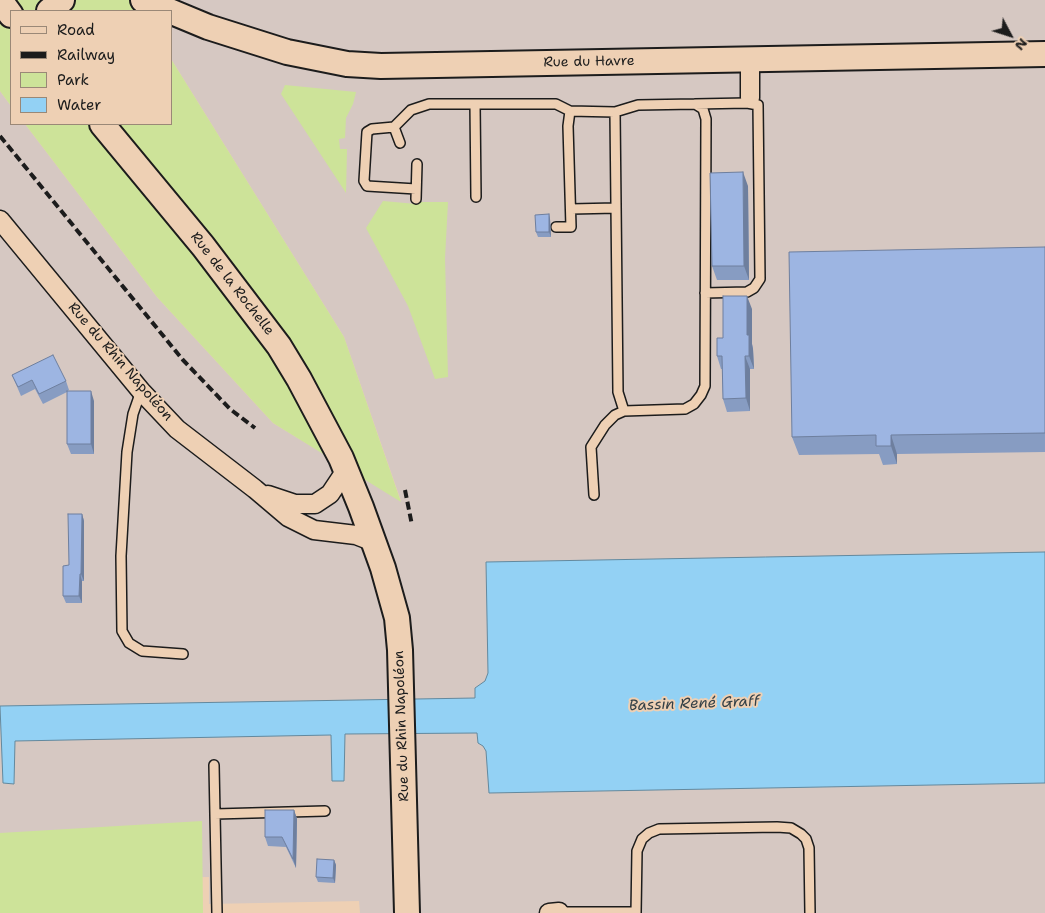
<!DOCTYPE html>
<html>
<head>
<meta charset="utf-8">
<style>
  body { margin:0 }
  #map { position:relative; width:1045px; height:913px; overflow:hidden; background:#eed0b4; font-family:"Shantell Sans",sans-serif }
  canvas { display:block }
  .legend { position:absolute; left:10px; top:10px; width:162px; height:115px; box-sizing:border-box; background:#eed0b4; border:1px solid #9a8877; margin:0; padding:6px 9px; list-style:none; font-size:15px; color:#1c1c1c }
  .legend li { display:flex; align-items:center; gap:10px; height:25px }
  .legend b { width:25px; border:1px solid #9a8877 }
  .north { position:absolute; left:985px; top:10px; width:50px; height:50px; -webkit-text-stroke:4px #eed0b4; paint-order:stroke; rotate:130deg; font-size:14px; font-weight:700; line-height:20px; text-align:center; color:#1c1c1c }
  .north::after { content:''; display:block; margin:auto; width:18px; height:22px; background:#1c1c1c; clip-path:polygon(50% 0,100% 100%,50% 72%,0 100%) }
</style>
</head>
<body>
<div id="map">
<canvas width="1045" height="913"></canvas>
<ul class="legend">
<li><b style="height:6px;background:#eed0b4"></b>Road</li>
<li><b style="height:6px;background:#1c1c1c"></b>Railway</li>
<li><b style="height:14px;background:#cde399"></b>Park</li>
<li><b style="height:14px;background:#93d1f4"></b>Water</li>
</ul>
<div class="north">N</div>
</div>
<script>
const g = document.querySelector('canvas').getContext('2d');
g.lineJoin = 'round';
function fillPath(path, color) { g.fillStyle = color; g.fill(path, 'evenodd'); }
const toPath = rows => new Path2D(rows.map(r => 'M' + r).join(''));
function strokePath(path, color, width, dash) { g.strokeStyle = color; g.lineWidth = width; g.lineCap = dash ? 'butt' : 'round'; g.setLineDash(dash || []); g.stroke(path); }
function write(font, color, halo, rows, align = 'center') {
  g.font = font + ' "Shantell Sans",sans-serif'; g.lineWidth = 4; g.setLineDash([]); g.textBaseline = 'middle'; g.strokeStyle = halo; g.fillStyle = color; for (const [text, x, y, turn = 0] of rows) {
    g.save(); g.translate(x, y); g.rotate((+turn || 0) * Math.PI / 180); g.textAlign = isNaN(turn) ? turn : align; if (halo) g.strokeText(text, 0, 0); g.fillText(text, 0, 0); g.restore();
  }
}
const built = toPath([
  [168,0,1045,0,1045,913,360,913,359,901,209,904,209,877,0,880,0,91,11,106,11,124,25,124,157,297,273,423,401,501,344,337,171,59,171,11]
]);
const green = toPath([
  [0,0,168,0,167,11,11,11,11,106,0,91],
  [171,59,344,337,401,502,273,423,157,297,25,124,171,124],
  [285,85,356,92,353,104,346,118,345,138,339,139,340,149,347,149,346,193,281,94],
  [383,201,416,204,420,202,448,202,445,258,448,377,435,379,408,306,366,228],
  [202,821,203,913,0,913,0,833]
]);
const water = toPath([
  [1045,552,1045,783,489,793,486,751,483,746,478,743,477,733,345,734,344,781,332,781,331,735,15,741,14,784,3,783,0,706,475,698,475,688,485,681,488,673,486,562,1045,552]
]);
const service = toPath([
  [475,104,476,197],
  [695,104,747,103,758,105,760,279,754,288,747,292,705,293],
  [615,112,618,392,624,411],
  [394,127,400,143],
  [416,189,367,186,364,181,367,132,372,129,394,127,411,110,429,104,556,104,570,111,615,112,638,105,695,104,703,109,706,119,705,386,701,395,694,404,685,409,624,411,615,415,605,425,591,447,594,495],
  [416,199,417,164],
  [571,209,616,208],
  [556,227,571,227,568,126,570,111],
  [141,391,133,414,127,452,121,556,122,631,129,643,142,651,183,654],
  [214,765,217,913],
  [215,814,325,811],
  [559,912,636,912],
  [636,913,637,851,642,839,649,833,659,829,777,827,791,828,801,834,806,839,809,848,810,913]
]);
const minor = toPath([
  [750,98,750,59],
  [0,220,141,391,177,429,255,489,288,517,314,530,356,535,374,542],
  [268,495,295,504,315,504,330,494,346,470],
  [549,913,559,912]
]);
const secondary = toPath([
  [0,0,11,15],
  [143,0,208,27,287,52,347,64,381,66,1045,54],
  [49,11,62,0],
  [102,124,203,246,279,346,299,379,341,458,361,507,383,568,397,618,400,650,407,913]
]);
const rail = toPath([
  [0,136,183,360,230,409,255,428],
  [405,490,412,525]
]);
const wall = toPath([
  [748,186,749,280,717,280,712,266],
  [549,214,550,219,551,237,538,237,536,232],
  [1045,247,1045,452,897,454,897,464,883,465,879,454,799,455,792,437],
  [752,309,752,344,753,349,754,369,750,369,750,411,727,412,723,399,722,369,721,369,717,356,723,338],
  [12,375,66,381,69,390,67,391,94,401,94,454,71,454,67,444,67,392,43,404,35,389,21,396],
  [82,514,84,521,84,581,82,581,82,603,66,603,63,596],
  [294,810,297,819,296,868,286,847,268,846,265,837],
  [334,860,336,865,335,883,318,882,316,877]
]);
const shadedWall = toPath([
  [743,172,748,186,749,280,744,266],
  [549,214,550,219,551,237,549,232],
  [747,296,752,309,752,344,753,349,754,369,749,356,747,335],
  [745,356,750,369,750,411,746,398],
  [91,391,94,401,94,454,91,444],
  [891,435,897,454,897,464,891,446],
  [82,514,84,521,84,581,81,574],
  [80,574,82,581,82,603,79,596],
  [294,810,297,819,296,868,293,859],
  [334,860,336,865,335,883,333,878]
]);
const building = toPath([
  [743,172,744,266,712,266,710,173,743,172],
  [549,214,549,232,536,232,535,215,549,214],
  [1045,247,1045,433,891,435,891,446,876,446,876,435,792,437,789,252,1045,247],
  [723,296,747,296,747,335,749,335,749,356,745,356,746,398,723,399,722,356,717,356,717,338,723,338,723,296],
  [53,355,66,381,39,394,32,380,18,387,12,375,53,355],
  [67,391,91,391,91,444,67,444,67,391],
  [68,514,82,514,81,574,80,574,79,596,63,596,63,566,69,565,68,514],
  [265,810,294,810,293,859,282,837,265,837,265,810],
  [317,859,334,860,333,878,316,877,317,859]
]);
const streetNames = [
  ["Rue du Havre",589,62,-1],
  ["Rue de la Rochelle",232,284,52],
  ["Rue du Rhin Napoléon",120,362,49],
  ["Rue du Rhin Napoléon",402,726,-92]
];
const waterNames = [
  ["Bassin René Graff",694,704,-2]
];
fillPath(built, '#d6c8c2');
fillPath(green, '#cde399');
fillPath(water, '#93d1f4');
strokePath(water, '#63899e', 1);
strokePath(service, '#1c1c1c', 12);
strokePath(minor, '#1c1c1c', 21);
strokePath(secondary, '#1c1c1c', 28);
strokePath(service, '#eed0b4', 9);
strokePath(minor, '#eed0b4', 18);
strokePath(secondary, '#eed0b4', 24);
strokePath(rail, '#1c1c1c', 4, [8, 4]);
fillPath(wall, '#879cc2');
fillPath(shadedWall, '#6e7f9e');
fillPath(building, '#9db5e2');
strokePath(building, '#6e7f9e', 1);
write('14px', '#1c1c1c', '#eed0b4', streetNames);
write('italic 15px', '#344047', '#eed0b4', waterNames);
</script>
</body>
</html>
